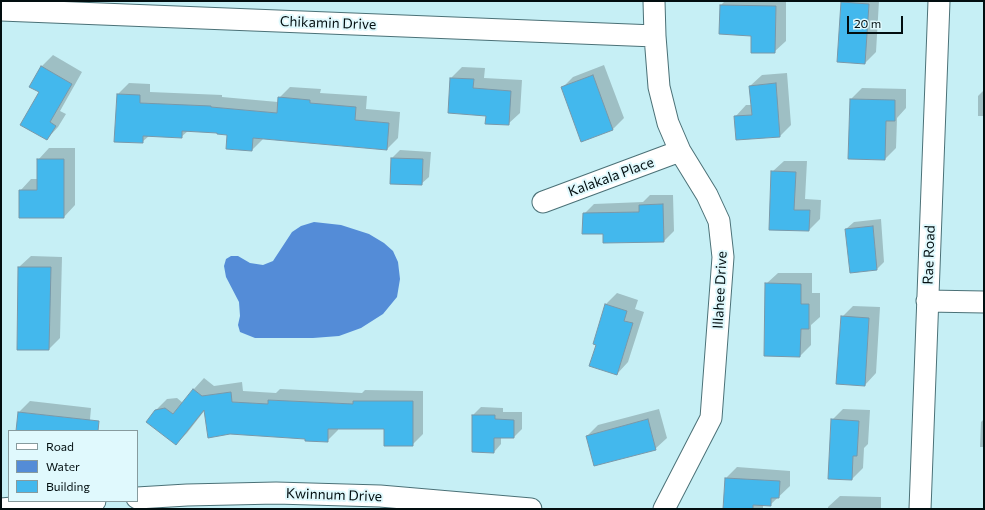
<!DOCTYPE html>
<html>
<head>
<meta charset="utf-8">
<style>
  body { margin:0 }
  #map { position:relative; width:985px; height:510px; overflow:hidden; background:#c6eff5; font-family:Commissioner,sans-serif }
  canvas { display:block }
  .frame { position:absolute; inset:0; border:2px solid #020e10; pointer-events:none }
  .legend { position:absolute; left:8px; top:430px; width:130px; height:72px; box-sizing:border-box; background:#e0f9fd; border:1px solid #879b9e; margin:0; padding:5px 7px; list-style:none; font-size:12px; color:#020e10 }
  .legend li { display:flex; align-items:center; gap:8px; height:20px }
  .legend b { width:20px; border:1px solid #879b9e }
  .scale { position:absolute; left:847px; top:16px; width:56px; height:18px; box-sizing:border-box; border:2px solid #020e10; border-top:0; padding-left:5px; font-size:12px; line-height:14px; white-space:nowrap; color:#020e10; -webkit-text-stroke:3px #e0f9fd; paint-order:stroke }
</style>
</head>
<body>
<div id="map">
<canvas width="985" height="510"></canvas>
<div class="frame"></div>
<ul class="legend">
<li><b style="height:5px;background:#fff"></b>Road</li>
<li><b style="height:11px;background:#548cd7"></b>Water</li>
<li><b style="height:11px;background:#43b8ed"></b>Building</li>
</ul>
<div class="scale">20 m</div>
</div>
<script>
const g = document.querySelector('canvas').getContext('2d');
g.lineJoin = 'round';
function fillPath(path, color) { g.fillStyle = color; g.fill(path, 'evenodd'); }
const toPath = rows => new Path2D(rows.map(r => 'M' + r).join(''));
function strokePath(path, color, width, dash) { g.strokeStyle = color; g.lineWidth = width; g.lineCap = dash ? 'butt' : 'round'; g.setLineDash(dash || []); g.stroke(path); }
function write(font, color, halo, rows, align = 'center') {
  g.font = font + ' Commissioner,sans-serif'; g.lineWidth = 4; g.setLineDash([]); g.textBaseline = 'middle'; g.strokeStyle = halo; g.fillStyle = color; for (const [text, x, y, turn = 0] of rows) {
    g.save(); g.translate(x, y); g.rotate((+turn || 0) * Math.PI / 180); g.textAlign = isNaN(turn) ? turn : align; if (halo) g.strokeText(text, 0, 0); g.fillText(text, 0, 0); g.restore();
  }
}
const water = toPath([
  [314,222,341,225,369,234,384,243,393,251,398,262,400,279,397,297,383,314,361,328,339,336,313,338,255,338,240,332,238,325,240,316,239,302,226,277,224,266,226,259,231,256,238,256,250,263,263,265,273,261,292,232,301,226]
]);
const shadow = toPath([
  [725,1,786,1,786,41,774,52,752,35,721,5],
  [843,1,879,1,876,52,865,63,838,61],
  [53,55,82,72,60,111,66,114,58,127,47,139,40,92,30,86,42,66],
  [604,65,624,118,613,129,562,88,573,77],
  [462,67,485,68,484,78,522,80,520,113,508,124,487,115,451,78],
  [787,73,791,125,780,136,735,117,746,105,752,105,750,86,762,75],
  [129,83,150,84,150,92,222,95,222,97,278,102,279,98,290,87,321,89,320,93,367,96,366,109,400,112,398,138,387,149,263,138,263,139,252,150,228,134,218,132,188,131,181,137,149,136,142,142,118,94],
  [862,88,906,89,906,108,897,118,896,148,885,159,851,99],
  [984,90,984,116,978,116,978,96],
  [49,148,75,148,75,205,64,217,20,191,31,179,38,179,38,160],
  [400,150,431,152,429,177,421,184,391,183,392,158],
  [784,161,807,161,805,199,821,200,820,219,809,230,770,229,772,172],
  [650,195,673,195,674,231,664,241,604,233,584,214,594,204,643,202],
  [881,219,884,262,877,269,846,229,854,222],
  [31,256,62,257,60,338,49,349,19,267],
  [778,273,812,273,812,293,820,293,820,317,811,325,811,345,800,356,766,284],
  [617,293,638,300,635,309,644,312,628,362,617,374,597,344,606,304],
  [853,306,880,307,876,373,865,385,842,317],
  [204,378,214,386,242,382,243,391,276,393,280,389,362,393,365,390,423,391,423,434,412,445,385,428,338,428,338,430,327,441,306,438,205,410,187,433,176,444,156,410,167,399,177,398,183,403,194,389],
  [30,401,91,408,89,431,17,431,19,412],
  [481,407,503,408,503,412,522,412,522,429,514,437,501,437,501,444,494,452,473,415],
  [659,409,667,438,655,449,587,436,598,425],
  [843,409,870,410,868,444,864,448,863,468,852,479,832,420],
  [984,419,984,447,980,447,981,422],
  [737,467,790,471,790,486,770,505,763,504,763,509,724,509,726,478],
  [840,496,881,497,881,509,828,509,828,507]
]);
const building = toPath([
  [841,2,869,4,865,64,837,62,841,2],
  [720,5,776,6,775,53,751,53,751,36,719,34,720,5],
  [41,66,72,84,50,122,56,126,47,140,20,125,39,92,29,87,41,66],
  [593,75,613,130,581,142,561,87,593,75],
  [450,78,474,79,473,88,511,91,509,125,485,124,486,116,448,113,450,78],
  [776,83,780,137,736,140,734,116,752,115,749,86,776,83],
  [117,94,140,95,140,103,211,106,211,107,277,113,278,97,310,100,310,103,356,107,355,120,389,123,387,150,253,138,252,151,226,149,227,135,217,134,217,133,182,131,182,138,143,136,143,143,114,142,117,94],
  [850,99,895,100,895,121,886,121,885,160,848,159,850,99],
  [391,158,423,159,422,185,390,184,391,158],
  [37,159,64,159,64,218,19,218,19,190,37,190,37,159],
  [771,171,796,172,794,210,810,210,809,231,769,230,771,171],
  [663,204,664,242,603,243,603,234,582,234,583,213,639,212,639,205,663,204],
  [873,226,877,270,850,273,845,229,873,226],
  [18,267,51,267,49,350,17,350,18,267],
  [765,283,801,284,801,304,809,304,809,329,801,329,800,357,764,356,765,283],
  [605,304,627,311,624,321,633,323,617,375,589,366,596,345,593,344,605,304],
  [841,316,869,318,865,386,836,384,841,316],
  [193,389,202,396,231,392,232,402,268,404,268,400,353,404,353,401,413,401,413,446,384,446,384,429,328,429,328,442,305,441,305,439,230,434,208,438,204,410,176,445,146,422,155,410,165,408,173,414,193,389],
  [18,412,99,421,98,431,16,431,18,412],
  [472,415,495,415,495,419,514,420,514,438,494,438,494,453,472,452,472,415],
  [648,419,656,450,594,466,586,436,648,419],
  [831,419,859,421,857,456,853,456,852,480,828,479,831,419],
  [725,478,780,481,779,498,771,498,771,506,753,505,753,509,723,509,725,478]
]);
const street = toPath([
  [654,1,655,36,659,87,668,123,680,151,707,195,719,221,723,257,711,418,664,509],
  [1,10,655,36],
  [543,202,680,151],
  [927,301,984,302],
  [137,498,187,495,276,493,380,496,531,509],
  [1,509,95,501],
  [920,509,939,1]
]);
const streetNames = [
  ["Chikamin Drive",328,23,2],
  ["Kalakala Place",611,177,-20],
  ["Rae Road",929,255,-88],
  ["Illahee Drive",720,290,-87],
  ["Kwinnum Drive",334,495,2]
];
fillPath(water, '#548cd7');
fillPath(shadow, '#0003');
fillPath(building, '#43b8ed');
strokePath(building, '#7998a9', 1);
strokePath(street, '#4b7177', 23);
strokePath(street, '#fff', 21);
write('14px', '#020e10', '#e0f9fd', streetNames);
</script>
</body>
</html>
